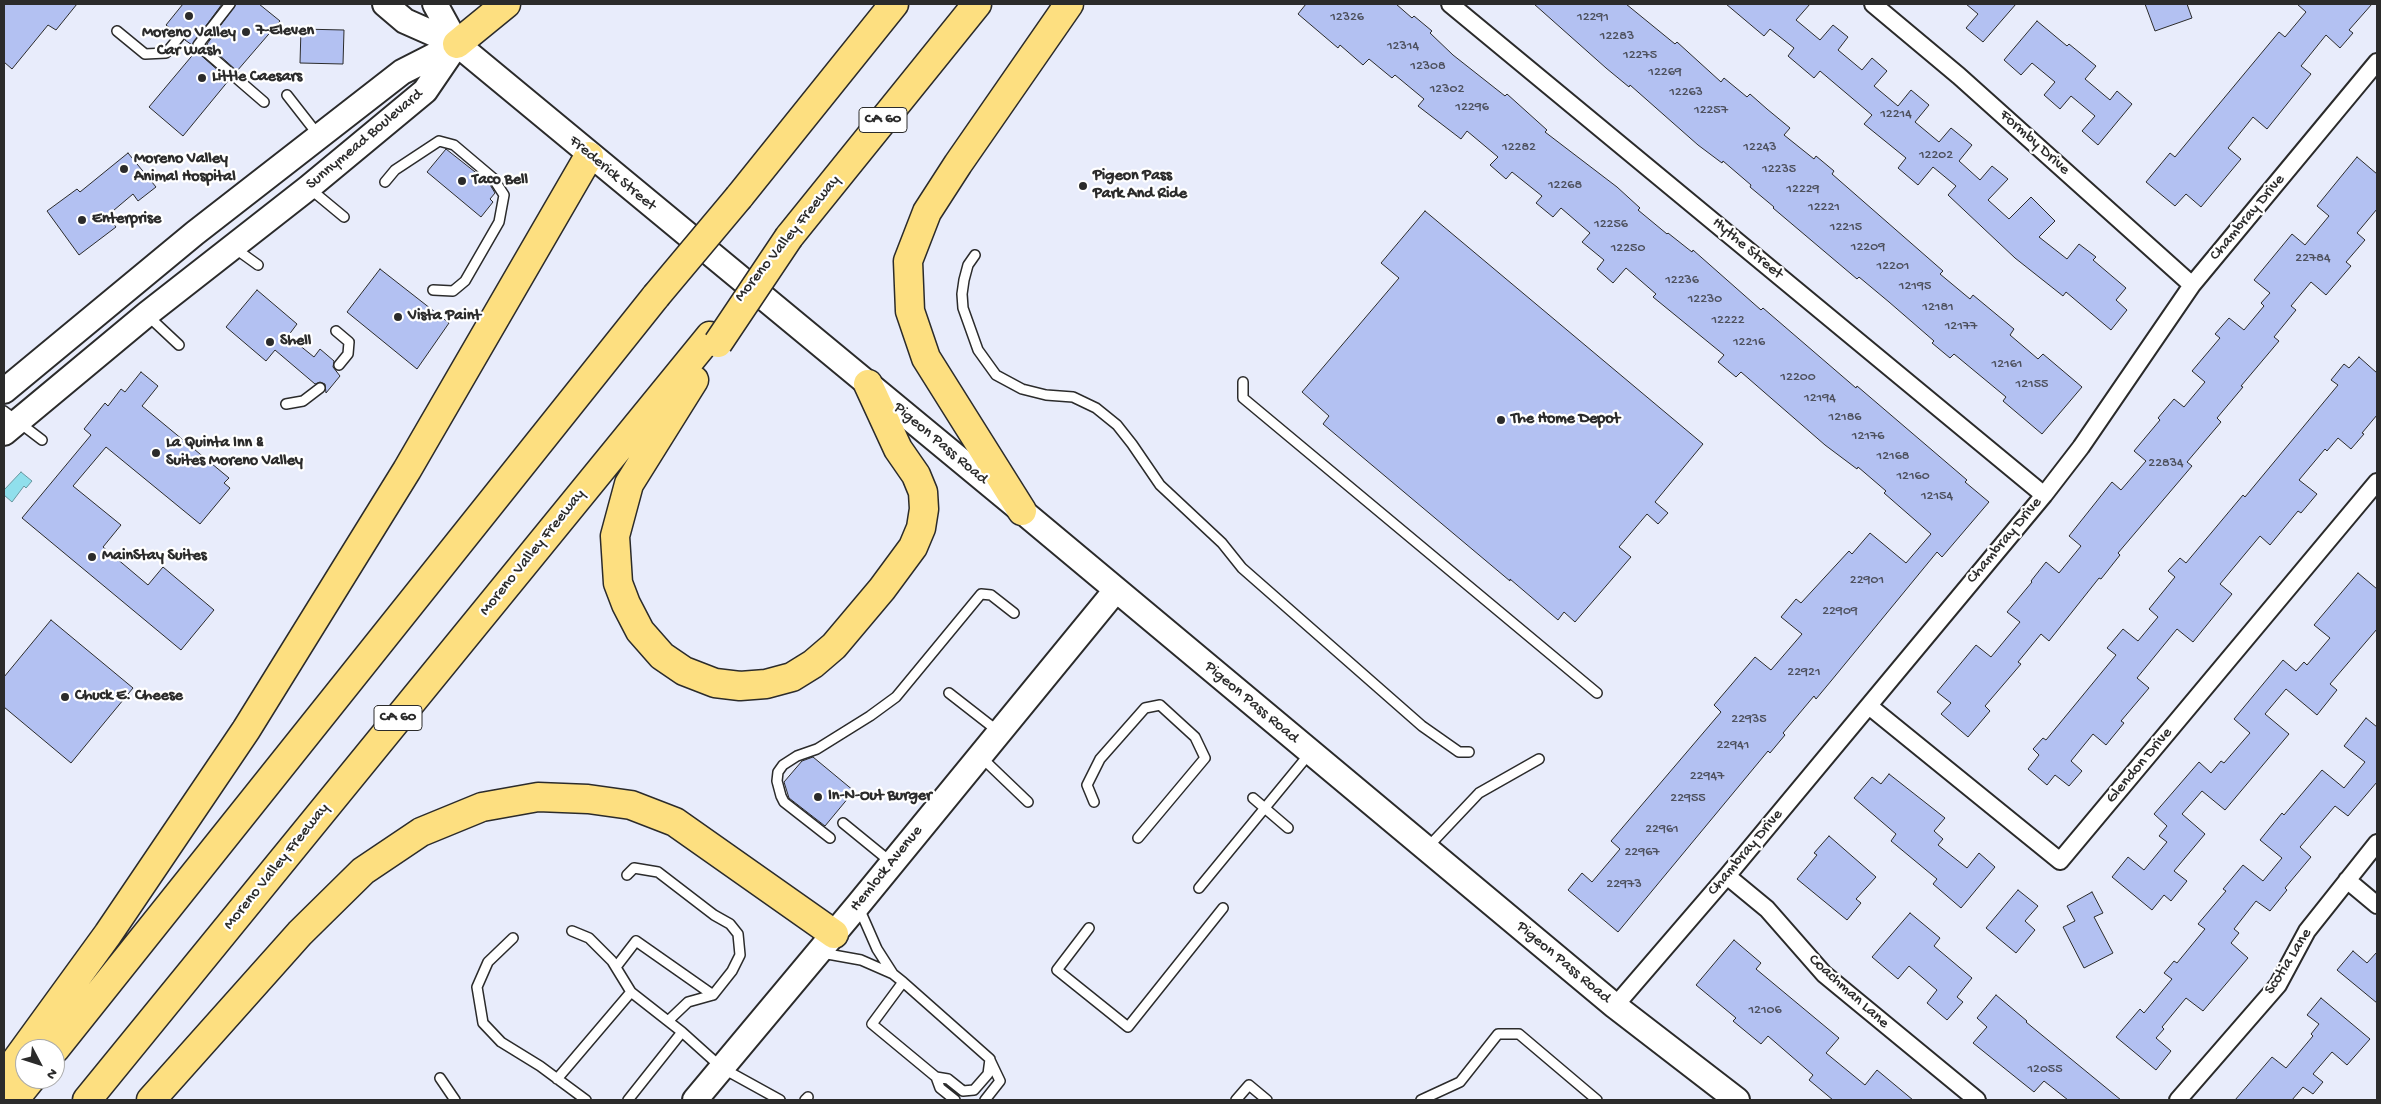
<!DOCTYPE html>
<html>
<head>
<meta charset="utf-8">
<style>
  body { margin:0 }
  #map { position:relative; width:2381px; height:1104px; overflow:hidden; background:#e8ecfb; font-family:"Gochi Hand",sans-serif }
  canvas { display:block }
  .frame { position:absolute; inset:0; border:5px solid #2b2b2b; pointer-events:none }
  .north { position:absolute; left:15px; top:1039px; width:50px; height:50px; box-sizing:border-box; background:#fff; border:1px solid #aaa; border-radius:50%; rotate:130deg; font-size:14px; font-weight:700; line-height:20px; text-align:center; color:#2b2b2b }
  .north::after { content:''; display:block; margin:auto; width:18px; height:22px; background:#2b2b2b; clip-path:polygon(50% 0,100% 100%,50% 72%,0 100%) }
</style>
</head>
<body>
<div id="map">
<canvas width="2381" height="1104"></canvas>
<div class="frame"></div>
<div class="north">N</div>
</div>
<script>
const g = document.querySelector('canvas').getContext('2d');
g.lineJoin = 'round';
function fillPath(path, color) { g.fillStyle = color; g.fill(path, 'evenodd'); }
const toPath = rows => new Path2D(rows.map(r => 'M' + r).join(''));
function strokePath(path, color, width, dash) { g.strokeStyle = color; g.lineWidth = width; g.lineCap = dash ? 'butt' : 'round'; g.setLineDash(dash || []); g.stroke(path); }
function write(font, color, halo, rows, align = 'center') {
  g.font = font + ' "Gochi Hand",sans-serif'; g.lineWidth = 4.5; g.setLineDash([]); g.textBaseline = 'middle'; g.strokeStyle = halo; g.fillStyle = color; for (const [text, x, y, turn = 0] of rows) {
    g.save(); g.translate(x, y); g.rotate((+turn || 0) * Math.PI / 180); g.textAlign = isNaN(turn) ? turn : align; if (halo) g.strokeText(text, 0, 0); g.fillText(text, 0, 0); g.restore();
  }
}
const water = toPath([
  [21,472,32,481,26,488,24,486,12,502,4,495,4,490,21,472]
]);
const building = toPath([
  [4,4,77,4,56,30,48,25,12,69,4,62,4,4],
  [183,4,222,4,192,45,185,40,186,34,184,31,175,32,166,25,183,4],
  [236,4,259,4,280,21,237,71,207,44,236,4],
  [1306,4,1396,4,1412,18,1414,16,1432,31,1430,33,1453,55,1505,96,1507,94,1547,130,1545,132,1617,187,1640,208,1638,210,1667,234,1668,233,1692,252,1693,250,1761,310,1763,308,1856,388,1857,386,1967,480,1965,482,1989,502,1942,557,1937,552,1831,681,1816,699,1814,696,1783,733,1785,735,1770,753,1768,751,1618,932,1568,890,1582,873,1592,882,1620,849,1611,841,1721,712,1714,705,1755,657,1771,670,1802,634,1781,617,1796,599,1801,603,1849,551,1852,554,1870,533,1906,563,1931,534,1884,493,1886,491,1858,467,1857,469,1825,445,1741,372,1736,377,1718,362,1724,355,1653,297,1656,294,1626,268,1613,283,1597,269,1604,260,1582,242,1590,233,1561,208,1553,217,1536,203,1542,196,1512,172,1506,179,1490,165,1498,157,1467,131,1461,139,1418,106,1424,99,1395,75,1392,78,1369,59,1363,65,1340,45,1338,48,1298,14,1306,4],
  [1534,4,1626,4,1675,44,1677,42,1721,82,1724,78,1747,97,1750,94,1767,109,1790,128,1784,135,1814,159,1816,156,1834,171,1832,174,1943,271,1940,274,1970,299,1973,295,2014,329,2010,335,2038,359,2043,354,2082,387,2042,434,2003,401,2006,397,1954,354,1950,358,1932,343,1934,341,1889,302,1859,277,1857,279,1773,208,1774,207,1750,187,1751,185,1723,161,1722,163,1698,145,1630,85,1629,87,1606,68,1534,4],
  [1726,4,1810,4,1796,20,1820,40,1833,25,1848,37,1838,50,1862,70,1872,58,1887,71,1874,86,1898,106,1911,90,1929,105,1915,122,1939,142,1951,128,1972,145,1959,161,1980,180,1992,166,2008,179,1988,200,2009,219,2031,197,2055,221,2039,237,2067,259,2079,244,2096,257,2093,260,2126,288,2116,300,2127,310,2111,330,2066,292,2063,296,2015,258,1948,195,1956,186,1933,167,1918,185,1898,168,1906,158,1864,124,1872,115,1820,71,1814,78,1788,56,1794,48,1770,29,1764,36,1726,4],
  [1966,4,2016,4,1983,42,1966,28,1978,14,1966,4],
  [2145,4,2187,4,2192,18,2155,31,2145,4],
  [2297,4,2372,4,2349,30,2353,33,2340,48,2326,35,2301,66,2311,74,2267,129,2253,117,2228,148,2241,159,2201,207,2186,194,2175,206,2146,182,2170,153,2175,157,2279,32,2285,37,2306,12,2297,4],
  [2037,21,2067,46,2069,44,2096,66,2085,79,2110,100,2117,91,2132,104,2098,145,2082,131,2095,116,2071,96,2060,109,2044,95,2055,82,2032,63,2021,75,2004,60,2037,21],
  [301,29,344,30,343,64,300,63,301,29],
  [196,51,229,80,183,136,149,107,196,51],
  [446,149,489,183,495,193,490,199,493,202,481,217,427,172,446,149],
  [128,153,156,187,138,201,133,194,107,216,116,227,79,255,47,211,77,189,80,192,128,153],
  [2357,157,2377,174,2377,209,2357,233,2365,240,2346,262,2351,266,2326,295,2311,282,2291,306,2296,310,2274,337,2279,341,2241,386,2243,387,2217,418,2221,422,2187,462,2192,466,2118,553,2120,555,2101,579,2099,578,2049,641,2041,634,2018,662,2021,664,1985,706,1990,711,1968,737,1941,714,1951,703,1937,692,1976,645,1991,657,2020,622,2007,612,2032,582,2031,581,2046,562,2059,573,2081,546,2069,536,2112,482,2121,490,2146,461,2134,451,2160,420,2158,418,2174,399,2184,407,2205,382,2192,371,2220,338,2215,334,2229,318,2244,330,2264,306,2261,303,2270,293,2254,280,2292,234,2305,245,2329,216,2317,206,2357,157],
  [1425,211,1703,444,1655,502,1668,513,1658,524,1647,514,1619,547,1631,557,1575,622,1564,612,1558,620,1510,579,1510,581,1323,424,1329,416,1302,392,1399,278,1381,263,1425,211],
  [380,269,449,323,417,369,347,312,380,269],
  [257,290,297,324,288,336,314,357,320,349,334,361,333,367,340,376,326,393,325,384,320,382,315,384,275,350,266,361,226,327,257,290],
  [2359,357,2377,373,2377,415,2362,433,2364,434,2351,449,2338,438,2327,451,2325,449,2299,480,2317,494,2301,513,2298,511,2270,545,2260,536,2220,584,2232,594,2193,642,2177,629,2137,678,2149,688,2121,721,2124,723,2106,745,2093,734,2071,761,2082,771,2069,786,2055,775,2047,785,2028,769,2039,755,2033,749,2043,738,2046,740,2116,655,2107,648,2123,629,2138,641,2158,617,2149,609,2175,577,2168,571,2180,558,2186,563,2243,495,2245,497,2338,385,2331,380,2344,364,2349,368,2359,357],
  [141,372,158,386,142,406,229,478,224,483,230,488,200,524,106,447,73,486,121,525,103,547,148,585,163,567,214,610,181,650,22,518,91,435,84,429,105,403,108,406,121,389,125,392,141,372],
  [2358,573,2377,589,2377,629,2330,684,2337,690,2317,715,2286,689,2265,714,2289,734,2225,810,2202,791,2182,814,2205,834,2174,871,2187,881,2171,901,2164,895,2152,910,2112,877,2128,857,2144,870,2167,842,2159,836,2167,826,2154,814,2199,762,2211,773,2221,761,2224,763,2250,733,2234,719,2283,660,2296,671,2304,662,2307,665,2330,638,2314,625,2358,573],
  [51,620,133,688,71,763,4,707,4,677,51,620],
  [2366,718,2377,727,2377,782,2348,816,2335,806,2300,847,2311,857,2285,888,2287,890,2270,911,2256,901,2234,929,2239,933,2231,943,2248,958,2203,1011,2186,998,2162,1027,2164,1029,2156,1038,2171,1051,2156,1070,2116,1037,2140,1009,2144,1013,2172,979,2164,973,2174,961,2177,963,2205,929,2198,924,2226,891,2223,889,2243,865,2263,881,2282,858,2260,840,2282,813,2284,815,2322,770,2344,788,2365,762,2344,746,2366,718],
  [813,757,854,791,825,826,789,798,784,782,802,761,813,757],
  [1889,774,1945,818,1934,831,1943,839,1938,845,1967,868,1979,853,1995,867,1961,908,1933,884,1937,879,1891,841,1896,834,1854,798,1872,777,1881,784,1889,774],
  [1829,836,1876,877,1856,899,1861,903,1847,920,1797,879,1817,855,1814,853,1829,836],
  [2018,890,2038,906,2025,921,2035,930,2016,953,1986,928,2018,890],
  [2092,892,2103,913,2094,917,2113,953,2084,968,2063,927,2075,921,2067,906,2092,892],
  [1910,913,1940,938,1934,946,1972,978,1957,997,1963,1002,1947,1020,1927,1003,1937,990,1909,966,1898,979,1872,957,1910,913],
  [1734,940,1761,963,1756,969,1839,1038,1826,1053,1865,1085,1877,1070,1913,1100,1833,1100,1809,1080,1813,1075,1768,1036,1761,1044,1733,1021,1736,1018,1696,985,1734,940],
  [2353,951,2367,963,2377,952,2377,1003,2337,970,2353,951],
  [1996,995,2027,1021,2026,1022,2121,1100,2068,1100,2044,1081,2034,1092,1973,1043,1987,1027,1977,1018,1996,995],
  [2321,998,2370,1039,2347,1065,2332,1052,2313,1074,2323,1082,2313,1094,2303,1087,2292,1100,2235,1100,2272,1057,2286,1068,2313,1036,2311,1034,2319,1024,2307,1015,2321,998]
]);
const lane = toPath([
  [230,4,198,45,264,102],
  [117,31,145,54,166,53,180,36],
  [287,95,319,136],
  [385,182,395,170,439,141,454,145,493,178,504,195,499,222,465,281,453,291,433,290],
  [309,188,344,217],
  [233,247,258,265],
  [975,255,968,265,964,280,962,294,963,308,978,350,996,375,1022,389,1046,395,1073,397,1096,408,1117,425,1132,444,1160,485,1222,543,1242,568,1422,726,1459,752,1469,752],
  [147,315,179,345],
  [336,331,349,342,348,354,339,365],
  [1243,382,1243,398,1597,693],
  [286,404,303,401,320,388],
  [4,411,42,440],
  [949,693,999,732],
  [980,756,1028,802],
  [1253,798,1288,828],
  [1094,802,1087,785,1100,759,1145,708,1160,705,1195,737,1205,758,1138,838],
  [843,823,892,863],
  [830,838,784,802,781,796,777,781,778,772,783,765,797,756,817,749,870,716,896,697,981,594,991,595,1014,613],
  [1427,848,1479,793,1539,759],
  [627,875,634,868,658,872,714,915,730,924,738,934,740,955,732,971,713,995,688,1002,668,1021],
  [1199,888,1310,753],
  [859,908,877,949,893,974],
  [1089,928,1057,970,1128,1027,1223,908],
  [572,931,589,938,612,961,631,992,682,1032,722,1068,780,1100],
  [513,938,488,962,477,987,483,1023,501,1042,540,1066,586,1100],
  [822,953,861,960,893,974,903,982,872,1024,936,1077,948,1079,963,1091,974,1090,988,1074,990,1059,903,982],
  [616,967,636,941,713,995],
  [936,1077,940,1088,955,1100],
  [440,1078,455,1100],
  [557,1079,631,992],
  [628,1100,682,1032],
  [805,1100,808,1097],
  [985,1100,1000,1081,990,1060],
  [1236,1100,1249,1085,1267,1100],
  [1421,1100,1460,1082,1498,1034,1519,1034,1597,1100]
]);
const street = toPath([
  [1450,4,2044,495],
  [1873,4,1959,76,2192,285],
  [1869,706,2060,861,2377,482],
  [1727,876,1767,909,1824,974,1977,1100],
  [2347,880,2377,905],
  [1615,1006,1727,876,2044,495,2081,447,2192,285,2377,62],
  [2178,1100,2278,985,2307,931,2377,843]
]);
const secondary = toPath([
  [385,4,405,21,457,44,1022,511,1615,1006,1737,1100],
  [435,4,457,44],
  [4,391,195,233,402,72,455,45],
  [4,433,147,314,308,188,425,91,457,44],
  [695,1100,858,905,1116,590]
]);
const highway = toPath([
  [457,44,506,4],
  [739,197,894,4],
  [789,237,977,4],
  [694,380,629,484,615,536,618,583,626,604,640,631,662,656,684,671,715,683,740,686,766,684,792,677,813,664,834,646,882,589,913,547,921,528,924,509,923,492,916,475,898,449,868,384],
  [1022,511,926,358,910,311,908,261,927,212,958,164,1069,4],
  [55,1049,656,296],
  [4,1077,108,934,246,730,407,470,589,156],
  [14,1100,31,1079],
  [87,1100,710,336],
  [151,1100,300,933,363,871,421,832,482,807,538,797,588,799,631,805,675,822,834,934]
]);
const highwayBridge = toPath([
  [656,296,739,197],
  [718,343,789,237]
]);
const markers = [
  [189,16,5,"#2b2b2b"],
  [246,32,5,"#2b2b2b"],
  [202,78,5,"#2b2b2b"],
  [124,169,5,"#2b2b2b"],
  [462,181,5,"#2b2b2b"],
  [1083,186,5,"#2b2b2b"],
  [82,220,5,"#2b2b2b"],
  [398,317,5,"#2b2b2b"],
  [270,342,5,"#2b2b2b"],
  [1501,420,5,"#2b2b2b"],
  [156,453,5,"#2b2b2b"],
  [92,557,5,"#2b2b2b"],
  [65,697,5,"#2b2b2b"],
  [818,797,5,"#2b2b2b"]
];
const numberNames = [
  ["12326",1347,18],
  ["12291",1593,18],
  ["12283",1617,37],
  ["12314",1403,47],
  ["12275",1640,56],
  ["12308",1428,67],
  ["12269",1665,73],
  ["12302",1447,90],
  ["12263",1686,93],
  ["12296",1472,108],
  ["12257",1711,111],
  ["12214",1896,115],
  ["12282",1519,148],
  ["12243",1760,148],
  ["12202",1936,156],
  ["12235",1779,170],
  ["12268",1565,186],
  ["12229",1803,190],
  ["12221",1824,208],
  ["12256",1611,225],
  ["12215",1846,228],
  ["12209",1868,248],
  ["12250",1628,249],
  ["22784",2313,259],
  ["12201",1893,267],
  ["12236",1682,281],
  ["12195",1915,287],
  ["12230",1705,300],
  ["12181",1938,308],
  ["12222",1728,321],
  ["12177",1961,327],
  ["12216",1749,343],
  ["12161",2007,365],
  ["12200",1798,378],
  ["12155",2032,385],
  ["12194",1820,399],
  ["12186",1845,418],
  ["12176",1868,437],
  ["12168",1893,457],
  ["22834",2166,464],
  ["12160",1913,477],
  ["12154",1937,497],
  ["22901",1867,581],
  ["22909",1840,612],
  ["22921",1804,673],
  ["22935",1749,720],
  ["22941",1733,746],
  ["22947",1707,777],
  ["22955",1688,799],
  ["22961",1662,830],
  ["22967",1642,853],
  ["22973",1624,885],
  ["12106",1765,1011],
  ["12055",2045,1070]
];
const shields = [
  [883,120,48],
  [398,718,48]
];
const shieldNames = [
  ["CA 60",883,120],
  ["CA 60",398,718]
];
const poiNames = [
  ["7-Eleven",256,32],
  ["Moreno Valley",189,34,"center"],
  ["Car Wash",189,52,"center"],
  ["Little Caesars",212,78],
  ["Moreno Valley",134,160],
  ["Animal Hospital",134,178],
  ["Pigeon Pass",1093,177],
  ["Park And Ride",1093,195],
  ["Taco Bell",472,181],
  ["Enterprise",92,220],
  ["Vista Paint",408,317],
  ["Shell",280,342],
  ["The Home Depot",1511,420],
  ["La Quinta Inn &",166,444],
  ["Suites Moreno Valley",166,462],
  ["MainStay Suites",102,557],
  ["Chuck E. Cheese",75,697],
  ["In-N-Out Burger",828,797]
];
const streetNames = [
  ["Sunnymead Boulevard",365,140,-40],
  ["Formby Drive",2034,143,42],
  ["Frederick Street",612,174,40],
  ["Chambray Drive",2248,218,-50],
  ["Moreno Valley Freeway",788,239,-51],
  ["Hythe Street",1747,249,40],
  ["Pigeon Pass Road",940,444,40],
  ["Chambray Drive",2005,541,-50],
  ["Moreno Valley Freeway",533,553,-51],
  ["Pigeon Pass Road",1251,703,40],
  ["Glendon Drive",2140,766,-50],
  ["Chambray Drive",1746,853,-50],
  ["Moreno Valley Freeway",277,867,-51],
  ["Hemlock Avenue",887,869,-51],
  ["Scotia Lane",2289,962,-58],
  ["Pigeon Pass Road",1563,963,40],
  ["Coachman Lane",1848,992,42]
];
fillPath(water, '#90dfec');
strokePath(water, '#68979f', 1);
fillPath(building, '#b3c1f2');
strokePath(building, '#2b2b2b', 1);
strokePath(lane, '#2b2b2b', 12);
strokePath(street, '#2b2b2b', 20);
strokePath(secondary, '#2b2b2b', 28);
strokePath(highway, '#2b2b2b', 31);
strokePath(lane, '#fff', 9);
strokePath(street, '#fff', 16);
strokePath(secondary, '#fff', 24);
strokePath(highway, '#fddf80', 28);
strokePath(highwayBridge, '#2b2b2b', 31, []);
strokePath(highwayBridge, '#fddf80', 28);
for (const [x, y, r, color] of markers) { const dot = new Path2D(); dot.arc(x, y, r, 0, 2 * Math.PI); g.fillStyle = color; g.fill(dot); strokePath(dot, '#fff', 2); }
write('14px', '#4d505d', null, numberNames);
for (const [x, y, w] of shields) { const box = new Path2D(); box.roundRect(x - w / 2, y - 12.5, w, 25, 4); g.fillStyle = '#fff'; g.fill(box); strokePath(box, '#2b2b2b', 1); }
write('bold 15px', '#2b2b2b', null, shieldNames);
write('bold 16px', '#2b2b2b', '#fff', poiNames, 'left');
write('16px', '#2b2b2b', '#fff', streetNames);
</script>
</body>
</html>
